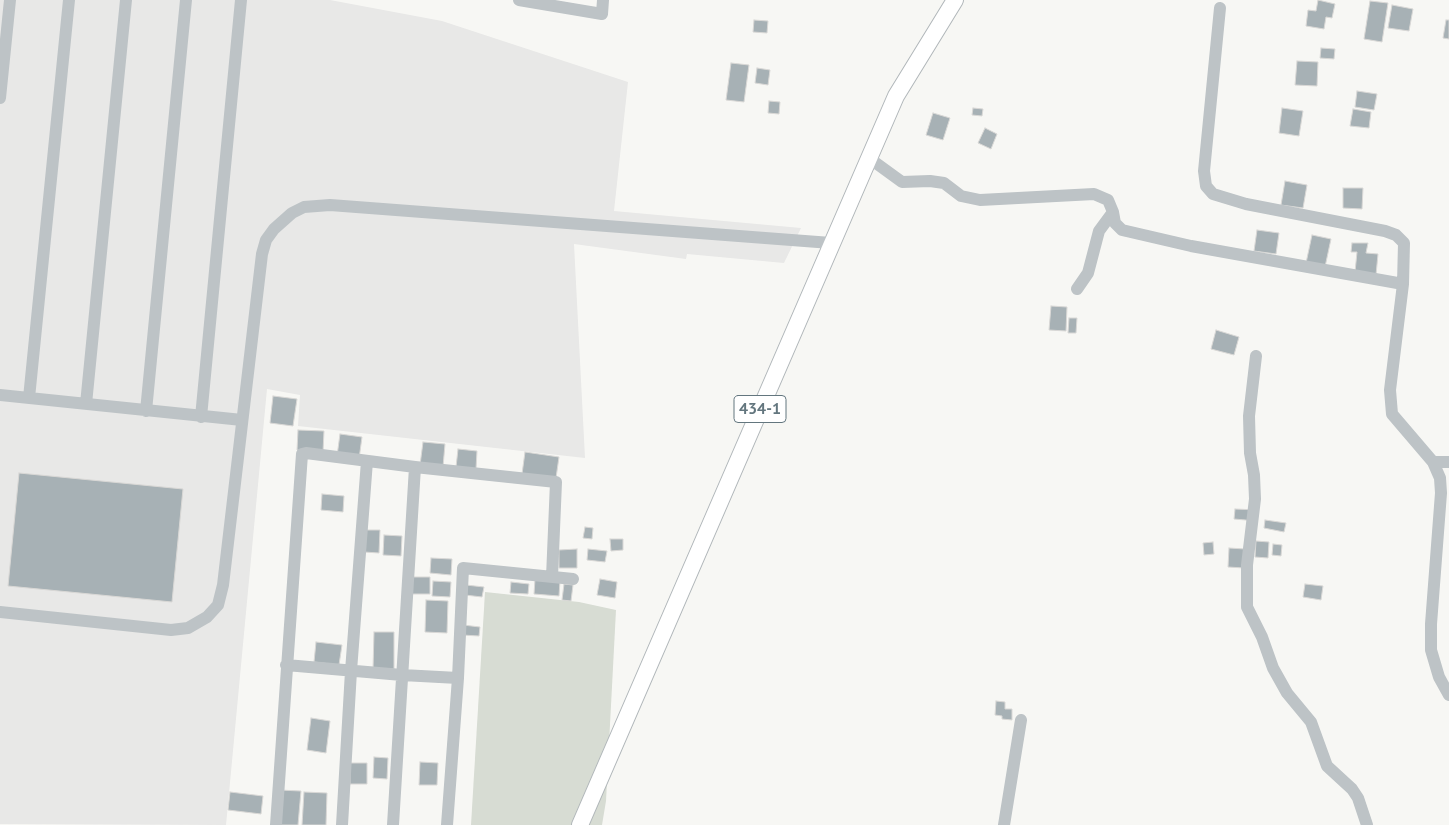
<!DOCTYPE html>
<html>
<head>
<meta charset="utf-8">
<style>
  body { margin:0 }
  canvas { display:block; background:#f7f7f4 }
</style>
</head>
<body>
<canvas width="1449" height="825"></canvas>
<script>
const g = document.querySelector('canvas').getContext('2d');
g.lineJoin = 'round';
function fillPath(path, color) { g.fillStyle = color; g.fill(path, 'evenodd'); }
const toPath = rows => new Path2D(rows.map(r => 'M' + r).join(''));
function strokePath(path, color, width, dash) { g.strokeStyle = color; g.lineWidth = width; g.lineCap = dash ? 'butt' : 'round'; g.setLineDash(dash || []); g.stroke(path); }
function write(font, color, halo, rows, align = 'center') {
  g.font = font + ' "PT Sans",sans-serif'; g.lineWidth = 5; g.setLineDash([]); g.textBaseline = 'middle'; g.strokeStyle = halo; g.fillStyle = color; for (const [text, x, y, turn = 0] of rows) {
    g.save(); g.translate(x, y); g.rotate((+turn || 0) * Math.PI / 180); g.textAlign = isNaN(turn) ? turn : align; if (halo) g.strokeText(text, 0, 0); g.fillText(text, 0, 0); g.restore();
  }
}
const built = toPath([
  [0,0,330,0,442,21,628,82,614,211,801,228,784,263,687,254,686,259,574,244,585,458,298,426,300,395,267,389,226,825,0,824]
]);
const green = toPath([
  [485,592,579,602,616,610,606,801,602,825,471,825]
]);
const building = toPath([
  [1318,0,1335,4,1332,18,1326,17,1324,29,1306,26,1308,10,1316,11,1318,0],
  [1370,1,1388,3,1382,42,1364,39,1370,1],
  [1392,5,1413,9,1409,31,1388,28,1392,5],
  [754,20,768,21,767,33,753,32,754,20],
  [1446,20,1449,20,1449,39,1443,38,1446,20],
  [1321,48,1335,49,1334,59,1320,58,1321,48],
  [1297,61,1318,62,1317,86,1295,85,1297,61],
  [731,63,749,65,744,102,726,100,731,63],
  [757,68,770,70,768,85,755,83,757,68],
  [1357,91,1377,94,1374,110,1355,107,1357,91],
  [769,101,780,102,779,114,768,113,769,101],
  [973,108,983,109,982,116,972,115,973,108],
  [1282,108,1303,111,1299,136,1279,133,1282,108],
  [1353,109,1371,112,1369,128,1350,126,1353,109],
  [933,113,950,118,943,140,926,135,933,113],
  [985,128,997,134,991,149,978,143,985,128],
  [1285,181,1307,185,1303,208,1281,205,1285,181],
  [1343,188,1363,188,1362,209,1343,208,1343,188],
  [1257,230,1279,233,1276,254,1254,251,1257,230],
  [1312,235,1331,239,1325,267,1306,263,1312,235],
  [1352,243,1368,243,1366,253,1378,254,1376,275,1355,272,1357,252,1351,252,1352,243],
  [1051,306,1067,307,1066,331,1049,330,1051,306],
  [1069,318,1077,318,1076,333,1068,333,1069,318],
  [1216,330,1239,337,1234,355,1211,349,1216,330],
  [273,396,297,399,293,426,270,423,273,396],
  [298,430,324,431,323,452,297,450,298,430],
  [340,434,362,437,359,459,337,456,340,434],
  [423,442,445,444,443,467,420,465,423,442],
  [458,449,477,451,476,469,456,467,458,449],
  [525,452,559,457,556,478,522,474,525,452],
  [19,473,183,489,172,602,8,586,19,473],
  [322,494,344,496,343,512,321,510,322,494],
  [1235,509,1258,510,1257,521,1234,519,1235,509],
  [1265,520,1286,523,1284,532,1264,528,1265,520],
  [585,527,593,528,592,539,583,538,585,527],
  [365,530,380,530,379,553,364,552,365,530],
  [384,535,402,536,401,556,383,555,384,535],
  [610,539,623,539,623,550,611,551,610,539],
  [1256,541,1269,542,1268,558,1255,557,1256,541],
  [1213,542,1214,554,1204,555,1203,543,1213,542],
  [1273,544,1282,545,1281,556,1272,555,1273,544],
  [1229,548,1245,549,1244,568,1228,567,1229,548],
  [577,549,577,568,559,568,559,550,577,549],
  [588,549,607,551,605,562,587,560,588,549],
  [431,558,452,559,451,575,430,573,431,558],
  [412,577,430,577,430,594,411,594,412,577],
  [535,579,560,581,559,596,534,594,535,579],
  [600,579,617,582,615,598,597,595,600,579],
  [433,581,451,582,450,597,432,596,433,581],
  [511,582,529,584,528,594,510,593,511,582],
  [564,584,573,585,571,601,562,600,564,584],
  [1305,584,1323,586,1321,600,1303,597,1305,584],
  [466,585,484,587,482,597,465,595,466,585],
  [426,600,448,601,447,633,425,632,426,600],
  [463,625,480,627,479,636,462,635,463,625],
  [374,632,394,632,394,669,373,669,374,632],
  [316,642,342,645,339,665,314,662,316,642],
  [996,701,1005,702,1005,709,1012,709,1012,720,1002,719,1002,716,995,715,996,701],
  [311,718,330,721,326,753,307,750,311,718],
  [374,757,388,758,387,779,373,778,374,757],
  [420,762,438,763,437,785,419,785,420,762],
  [350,763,367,763,367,784,350,784,350,763],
  [279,790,301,791,298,825,276,825,279,790],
  [230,792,263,796,261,814,228,810,230,792],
  [304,792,327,793,326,825,302,825,304,792]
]);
const minor = toPath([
  [519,0,602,14,603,0],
  [1220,8,1204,171,1206,186,1213,194,1246,204,1385,231,1396,235,1404,243,1403,284,1390,390,1392,414,1433,462,1440,478,1441,493,1431,624,1431,650,1439,677,1449,695],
  [0,98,10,0],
  [869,158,902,182,930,181,944,183,961,196,980,200,1094,194,1108,200,1113,212,1115,223,1122,230,1191,246,1403,284],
  [1077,289,1088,273,1099,231,1113,212],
  [1256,356,1249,416,1250,453,1254,475,1255,499,1247,565,1247,607,1262,637,1273,668,1287,693,1311,722,1327,766,1352,789,1358,798,1367,825],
  [0,395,242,420],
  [29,398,69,0],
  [86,404,126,0],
  [146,411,186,0],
  [201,417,241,0],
  [1433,462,1449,462],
  [0,612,171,630,188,628,207,617,218,605,223,585,262,254,266,240,274,229,292,213,304,207,330,205,831,243],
  [286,665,402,675,458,678],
  [276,825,302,454,306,453,415,467,556,482,552,577],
  [342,825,351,671,367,461],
  [393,825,415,467],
  [447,825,458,678,463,568,573,579],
  [1004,825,1021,720]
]);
const major = toPath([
  [580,825,896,96,955,0]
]);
const shields = [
  [760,409,52]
];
const shieldNames = [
  ["434-1",760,409]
];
fillPath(built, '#e8e8e7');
fillPath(green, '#d7dcd3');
fillPath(building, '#a7b1b5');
strokePath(building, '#d9d8d6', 1);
strokePath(major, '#b1b7ba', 18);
strokePath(minor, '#bdc3c6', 12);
strokePath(major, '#fff', 16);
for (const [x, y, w] of shields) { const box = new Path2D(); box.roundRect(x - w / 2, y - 13.5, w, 27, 4); g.fillStyle = '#fff'; g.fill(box); strokePath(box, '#63767e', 1); }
write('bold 16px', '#63767e', null, shieldNames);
</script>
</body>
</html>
